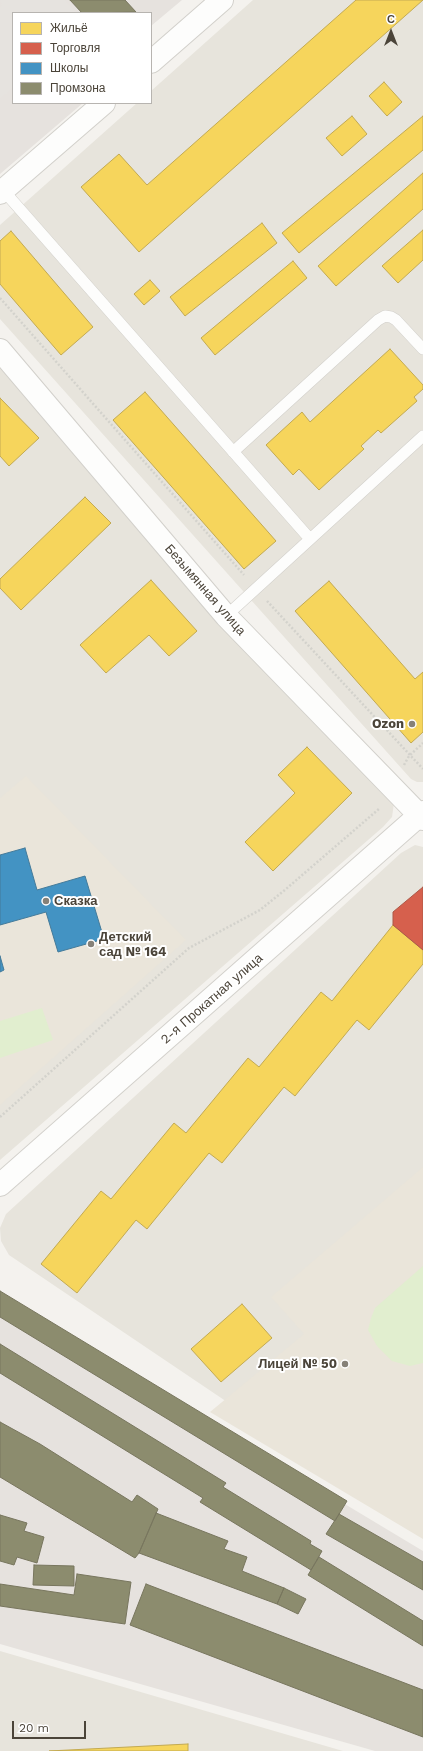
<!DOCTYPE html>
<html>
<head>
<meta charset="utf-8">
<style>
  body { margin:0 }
  #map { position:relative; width:423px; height:1751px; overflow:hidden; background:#f4f2ee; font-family:"Work Sans",sans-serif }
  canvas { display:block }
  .legend { position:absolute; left:12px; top:12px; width:140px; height:92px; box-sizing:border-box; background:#fff; border:1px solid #b7b4b0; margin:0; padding:5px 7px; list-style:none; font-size:12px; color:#4b4439 }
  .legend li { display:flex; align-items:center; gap:8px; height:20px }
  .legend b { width:20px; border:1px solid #b7b4b0 }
  .north { position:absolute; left:371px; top:12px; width:40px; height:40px; -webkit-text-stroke:3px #fff; paint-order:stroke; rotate:0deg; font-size:11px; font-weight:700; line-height:16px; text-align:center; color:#4b4439 }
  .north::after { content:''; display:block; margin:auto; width:14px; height:18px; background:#4b4439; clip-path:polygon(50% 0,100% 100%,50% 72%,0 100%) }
  .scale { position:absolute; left:12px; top:1721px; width:74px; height:18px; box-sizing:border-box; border:2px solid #4b4439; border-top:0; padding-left:5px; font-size:12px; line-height:14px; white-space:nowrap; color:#4b4439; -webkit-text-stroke:3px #fff; paint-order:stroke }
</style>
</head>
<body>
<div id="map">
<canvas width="423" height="1751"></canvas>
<ul class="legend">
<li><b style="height:11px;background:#f6d55c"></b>Жильё</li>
<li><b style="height:11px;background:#d6604d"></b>Торговля</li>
<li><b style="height:11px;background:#4393c3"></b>Школы</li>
<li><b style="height:11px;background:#8c8c6e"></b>Промзона</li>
</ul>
<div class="north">С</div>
<div class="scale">20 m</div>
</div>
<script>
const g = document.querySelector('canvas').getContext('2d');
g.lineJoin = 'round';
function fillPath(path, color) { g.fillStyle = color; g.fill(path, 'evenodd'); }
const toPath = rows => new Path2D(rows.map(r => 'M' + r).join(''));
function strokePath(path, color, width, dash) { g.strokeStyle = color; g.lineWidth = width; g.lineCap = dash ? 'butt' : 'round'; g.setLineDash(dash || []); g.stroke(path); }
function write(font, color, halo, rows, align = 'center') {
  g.font = font + ' "Work Sans",sans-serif'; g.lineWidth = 4; g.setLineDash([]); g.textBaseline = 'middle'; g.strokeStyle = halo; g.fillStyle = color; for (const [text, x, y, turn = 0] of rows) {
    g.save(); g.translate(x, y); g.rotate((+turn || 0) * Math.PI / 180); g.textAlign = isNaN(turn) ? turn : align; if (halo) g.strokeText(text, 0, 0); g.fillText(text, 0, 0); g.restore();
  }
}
const residential = toPath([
  [253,0,423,0,423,782,417,782,411,779,0,319,0,225,137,103,151,103,151,91],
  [0,367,394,803,392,817,383,827,0,1160],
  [415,845,423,847,423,1534,9,1255,1,1241,0,1228,6,1214,401,853],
  [0,1651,343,1751,0,1751]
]);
const industrial = toPath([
  [0,0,182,0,151,26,151,13,13,13,13,103,83,103,0,174],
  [0,1297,423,1551,423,1751,375,1751,0,1644]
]);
const education = toPath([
  [26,776,186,940,0,1105,0,798],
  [423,1167,423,1539,210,1412,304,1334,271,1297]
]);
const green = toPath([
  [42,1008,53,1040,0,1058,0,1021],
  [423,1266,423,1363,410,1366,392,1361,377,1346,368,1330,371,1318,375,1308]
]);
const parking = toPath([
  [0,0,65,0,77,13,13,13,13,88,0,99,0,8,2,6]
]);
const homes = toPath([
  [356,0,423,0,139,252,81,187,119,154,147,185,356,0],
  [384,82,402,102,387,116,369,96,384,82],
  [352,116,367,134,342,156,326,138,352,116],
  [423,116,423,150,299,253,282,233,423,116],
  [423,173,423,209,336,286,318,266,423,173],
  [262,223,277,243,185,316,170,297,262,223],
  [423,230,423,260,398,283,382,266,423,230],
  [11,231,93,327,61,355,0,284,0,241,11,231],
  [293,261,307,278,215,355,201,338,293,261],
  [150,280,160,291,144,305,134,294,150,280],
  [390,349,423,385,423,389,414,397,417,401,381,433,378,430,361,446,364,449,319,490,299,469,293,475,266,445,302,412,310,422,390,349],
  [145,392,276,541,244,569,113,420,145,392],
  [0,398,39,438,9,466,0,456,0,398],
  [85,497,111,523,21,610,0,588,0,579,85,497],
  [151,580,197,631,169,656,149,635,106,673,80,645,151,580],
  [329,581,415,679,423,672,423,732,411,743,295,611,329,581],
  [307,747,352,793,273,871,245,842,295,793,278,775,307,747],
  [393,925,423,950,423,964,369,1030,357,1020,295,1096,284,1087,222,1163,209,1153,147,1229,136,1220,77,1293,41,1264,101,1191,111,1199,174,1123,186,1133,248,1058,259,1067,321,992,332,1001,393,925],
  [242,1304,272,1338,221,1382,191,1349,242,1304],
  [188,1744,188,1751,49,1751,188,1744]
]);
const shops = toPath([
  [423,887,423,950,393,925,393,912,423,887]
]);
const schools = toPath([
  [25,848,37,890,85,876,104,939,58,952,46,912,0,925,0,855,25,848],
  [0,956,4,970,0,972,0,956]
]);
const industry = toPath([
  [70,0,125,0,136,12,82,13,70,0],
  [0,1291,347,1501,335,1521,0,1317,0,1291],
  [0,1344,226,1483,223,1487,311,1541,310,1544,322,1551,311,1570,200,1502,203,1498,0,1373,0,1344],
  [0,1422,40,1444,132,1502,137,1495,158,1509,139,1553,135,1558,0,1477,0,1422],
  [156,1513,228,1541,224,1549,247,1557,242,1571,284,1588,277,1604,139,1553,156,1513],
  [339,1514,423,1562,423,1590,326,1534,339,1514],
  [0,1515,27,1523,24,1531,44,1537,37,1563,17,1557,14,1565,0,1561,0,1515],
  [319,1557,423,1621,423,1646,308,1575,319,1557],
  [34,1565,74,1566,74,1586,33,1585,34,1565],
  [77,1574,131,1582,125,1624,0,1606,0,1584,74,1595,77,1574],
  [146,1584,423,1690,423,1737,130,1625,146,1584],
  [284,1588,306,1599,298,1614,277,1604,284,1588]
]);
const path = toPath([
  [0,298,244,575],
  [267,601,423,769],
  [404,765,409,756,423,743],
  [0,1117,189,948,260,910,286,889,380,808]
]);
const service = toPath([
  [3,190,310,539],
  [233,452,378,320,385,316,391,317,396,320,423,349],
  [226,616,423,436]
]);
const minor = toPath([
  [151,62,222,0],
  [0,193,104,103],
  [0,350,226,616,423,819]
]);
const tertiary = toPath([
  [0,1185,423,812]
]);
const markers = [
  [412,724,4,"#868178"],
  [46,901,4,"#868178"],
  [91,944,4,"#868178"],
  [345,1364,4,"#868178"]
];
const streetNames = [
  ["Безымянная улица",205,590,49],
  ["2-я Прокатная улица",212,999,-41]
];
const poiNames = [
  ["Ozon",404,724],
  ["Сказка",54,901,"left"],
  ["Детский",99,937,"left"],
  ["сад № 164",99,952,"left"],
  ["Лицей № 50",337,1364]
];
fillPath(residential, '#e7e4dc');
fillPath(industrial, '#e6e2de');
fillPath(education, '#eae5da');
fillPath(green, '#e1eecf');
fillPath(parking, '#e6e3df');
fillPath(homes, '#f6d55c');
strokePath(homes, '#c3aa52', 1);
fillPath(shops, '#d6604d');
strokePath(shops, '#ac5847', 1);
fillPath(schools, '#4393c3');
strokePath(schools, '#457b9a', 1);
fillPath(industry, '#8c8c6e');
strokePath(industry, '#78765e', 1);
strokePath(service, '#d2d0cb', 12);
strokePath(minor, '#d2d0cb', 24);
strokePath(tertiary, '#d2d0cb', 24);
strokePath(path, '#d3d2cc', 2.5, [2, 2]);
strokePath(service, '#fdfdfc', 11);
strokePath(minor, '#fdfdfc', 22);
strokePath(tertiary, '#fdfdfc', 22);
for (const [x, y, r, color] of markers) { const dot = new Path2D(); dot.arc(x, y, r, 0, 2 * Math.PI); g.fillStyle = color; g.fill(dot); strokePath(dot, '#fff', 1.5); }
write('13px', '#4b4439', '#fff', streetNames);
write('bold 13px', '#4b4439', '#fff', poiNames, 'right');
</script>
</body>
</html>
